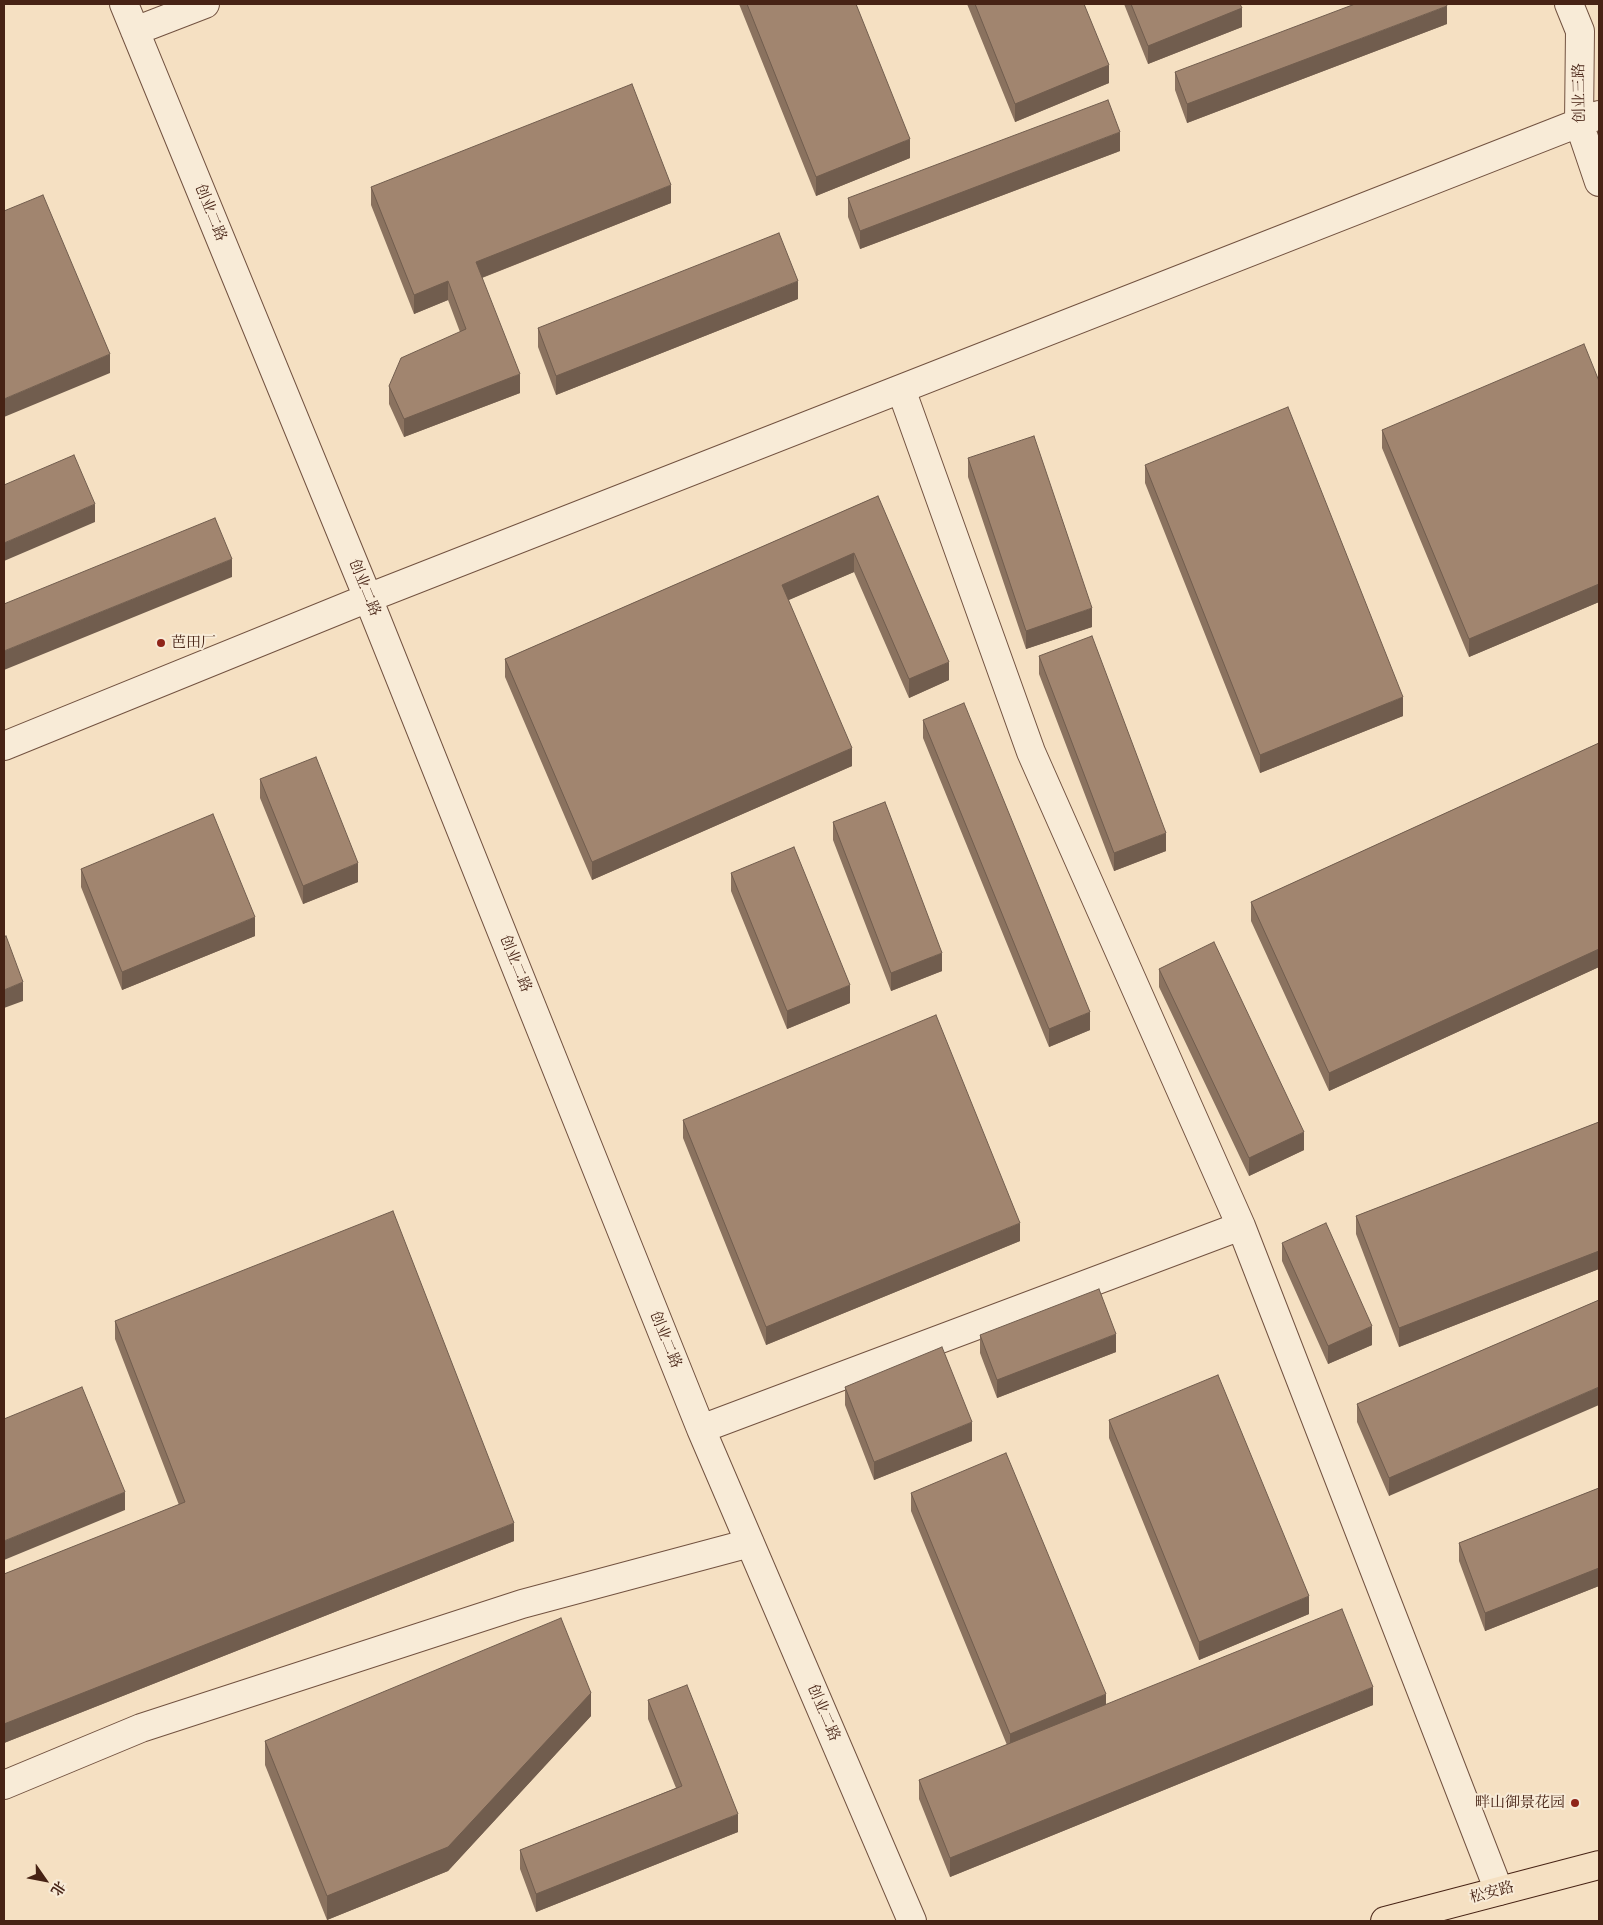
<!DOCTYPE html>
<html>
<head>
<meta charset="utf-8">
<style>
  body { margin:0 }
  #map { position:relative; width:1603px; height:1925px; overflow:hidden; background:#f5e0c2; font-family:"IM FELL Great Primer","Noto Serif SC",serif }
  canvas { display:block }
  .frame { position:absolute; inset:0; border:5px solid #472315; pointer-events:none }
  .north { position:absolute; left:20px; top:1855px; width:50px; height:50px; -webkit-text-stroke:4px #f8ebd7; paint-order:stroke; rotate:123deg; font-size:14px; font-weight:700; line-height:20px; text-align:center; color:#472315 }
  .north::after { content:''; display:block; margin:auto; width:18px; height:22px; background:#472315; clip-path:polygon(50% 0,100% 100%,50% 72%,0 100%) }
</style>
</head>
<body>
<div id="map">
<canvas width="1603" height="1925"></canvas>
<div class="frame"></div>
<div class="north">北</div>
</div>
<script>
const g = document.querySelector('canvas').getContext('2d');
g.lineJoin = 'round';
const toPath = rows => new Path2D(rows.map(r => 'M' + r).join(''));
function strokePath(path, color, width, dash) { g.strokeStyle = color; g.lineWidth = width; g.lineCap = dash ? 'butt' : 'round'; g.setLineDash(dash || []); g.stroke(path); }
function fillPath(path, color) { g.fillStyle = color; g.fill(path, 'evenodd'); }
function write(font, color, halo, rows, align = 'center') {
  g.font = font + ' "IM FELL Great Primer","Noto Serif SC",serif'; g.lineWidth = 4; g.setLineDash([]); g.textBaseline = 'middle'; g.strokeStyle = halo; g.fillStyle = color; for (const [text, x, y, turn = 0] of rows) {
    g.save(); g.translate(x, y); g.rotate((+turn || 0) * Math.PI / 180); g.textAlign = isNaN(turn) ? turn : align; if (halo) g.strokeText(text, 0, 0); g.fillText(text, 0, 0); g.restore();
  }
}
const minor = toPath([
  [124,4,368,598,701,1429,912,1921],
  [1569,4,1580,31,1579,123,1599,182],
  [135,31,205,4],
  [901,389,1031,752,1241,1226,1499,1891],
  [4,746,368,598,1599,115],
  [701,1429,1241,1226],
  [4,1785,141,1728,522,1604,750,1543]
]);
const major = toPath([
  [1385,1921,1599,1865]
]);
const wall = toPath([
  [739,4,856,4,910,158,816,196],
  [967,4,1084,4,1109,83,1015,122],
  [1124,4,1240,4,1242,27,1148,64],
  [1447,24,1187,123,1175,90,1175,72],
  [1120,151,860,249,848,217,848,198],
  [371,187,671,203,482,278,520,393,404,437,389,404,389,386,460,332,448,300,414,314,371,205],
  [798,299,556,395,538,347,538,328],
  [1599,381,1599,602,1469,657,1382,448,1382,430],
  [968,458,1092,627,1026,649,968,477],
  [1145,465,1403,716,1260,773,1145,483],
  [878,496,949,680,909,698,854,572,788,600,852,766,592,880,505,677,505,659],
  [1039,656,1166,851,1114,871,1039,674],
  [923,720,1090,1030,1049,1047,923,738],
  [1599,743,1599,967,1329,1091,1251,921,1251,902],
  [260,779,358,882,303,904,260,798],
  [833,822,942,971,891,991,833,840],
  [81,869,255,936,122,990,81,887],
  [731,873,850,1003,787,1029,731,891],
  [1159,969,1304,1150,1249,1176,1159,987],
  [683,1120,1020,1241,766,1345,683,1138],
  [1599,1122,1599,1269,1399,1347,1356,1234,1356,1216],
  [1282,1243,1372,1345,1328,1364,1282,1261],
  [1599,1300,1389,1496,1357,1422,1357,1404],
  [115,1321,514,1541,4,1743,4,1574,179,1505,115,1339],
  [980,1335,1116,1352,997,1398,980,1353],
  [845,1387,972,1441,874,1480,845,1405],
  [1109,1420,1309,1614,1199,1660,1109,1438],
  [1599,1488,1599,1586,1485,1631,1459,1561,1459,1543],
  [911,1493,1106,1705,1373,1705,950,1877,919,1799,919,1780,1007,1745,911,1511],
  [648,1700,738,1832,536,1912,520,1869,520,1850,676,1788,648,1719],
  [591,1716,448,1871,327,1920,265,1765,265,1741]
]);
const shadedWall = toPath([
  [1447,6,1447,24,1187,123,1187,104],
  [1242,8,1242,27,1148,64,1148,46],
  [1109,65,1109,83,1015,122,1015,104],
  [1120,132,1120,151,860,249,860,231],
  [910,139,910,158,816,196,816,177],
  [671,185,671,203,476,280,476,262],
  [448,281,448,300,414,314,414,295],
  [798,281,798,299,556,395,556,376],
  [110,354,110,373,4,417,4,399],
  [520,374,520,393,404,437,404,419],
  [95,504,95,522,4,561,4,543],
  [854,553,854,572,782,603,782,585],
  [232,559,232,577,4,670,4,651],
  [1599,584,1599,602,1469,657,1469,639],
  [1092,608,1092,627,1026,649,1026,631],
  [949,662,949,680,909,698,909,679],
  [1403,697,1403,716,1260,773,1260,755],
  [852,748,852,766,592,880,592,862],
  [1166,833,1166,851,1114,871,1114,853],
  [358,863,358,882,303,904,303,886],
  [255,917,255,936,122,990,122,972],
  [1599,949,1599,967,1329,1091,1329,1073],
  [942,953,942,971,891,991,891,973],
  [23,982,23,1001,4,1008,4,990],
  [850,985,850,1003,787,1029,787,1011],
  [1090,1012,1090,1030,1049,1047,1049,1029],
  [1304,1132,1304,1150,1249,1176,1249,1158],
  [1020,1223,1020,1241,766,1345,766,1327],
  [1599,1251,1599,1269,1399,1347,1399,1328],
  [1372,1326,1372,1345,1328,1364,1328,1346],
  [1116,1334,1116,1352,997,1398,997,1380],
  [1599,1387,1599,1405,1389,1496,1389,1478],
  [972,1422,972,1441,874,1480,874,1462],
  [125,1492,125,1510,4,1560,4,1541],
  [514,1523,514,1541,4,1743,4,1724],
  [1599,1568,1599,1586,1485,1631,1485,1613],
  [1309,1596,1309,1614,1199,1660,1199,1642],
  [1373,1687,1373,1705,950,1877,950,1858],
  [591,1693,591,1716,448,1871,327,1920,327,1896],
  [1106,1694,1106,1712,1010,1753,1010,1734],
  [738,1814,738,1832,536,1912,536,1894]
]);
const building = toPath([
  [747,4,856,4,910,139,816,177,747,4],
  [975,4,1084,4,1109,65,1015,104,975,4],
  [1131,4,1240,4,1242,8,1148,46,1131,4],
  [1355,4,1446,4,1447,6,1187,104,1175,72,1355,4],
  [632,84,671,185,476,262,520,374,404,419,389,386,401,358,466,329,448,281,414,295,371,187,632,84],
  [1108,100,1120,132,860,231,848,198,1108,100],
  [43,195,110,354,4,399,4,211,43,195],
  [779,233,798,281,556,376,538,328,779,233],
  [1584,344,1599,381,1599,584,1469,639,1382,430,1584,344],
  [1288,407,1403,697,1260,755,1145,465,1288,407],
  [1034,436,1092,608,1026,631,968,458,1034,436],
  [74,455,95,504,4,543,4,485,74,455],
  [878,496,949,662,909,679,854,553,782,585,852,748,592,862,505,659,878,496],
  [215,518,232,559,4,651,4,604,215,518],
  [1092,636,1166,833,1114,853,1039,656,1092,636],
  [964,703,1090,1012,1049,1029,923,720,964,703],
  [1599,743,1599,949,1329,1073,1251,902,1599,743],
  [316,757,358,863,303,886,260,779,316,757],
  [885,802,942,953,891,973,833,822,885,802],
  [213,814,255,917,122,972,81,869,213,814],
  [794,847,850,985,787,1011,731,873,794,847],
  [6,936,23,982,4,990,4,937,6,936],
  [1214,942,1304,1132,1249,1158,1159,969,1214,942],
  [936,1015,1020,1223,766,1327,683,1120,936,1015],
  [1599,1122,1599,1251,1399,1328,1356,1216,1599,1122],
  [393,1211,514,1523,4,1724,4,1574,185,1502,115,1321,393,1211],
  [1326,1223,1372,1326,1328,1346,1282,1243,1326,1223],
  [1099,1289,1116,1334,997,1380,980,1335,1099,1289],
  [1599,1300,1599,1387,1389,1478,1357,1404,1599,1300],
  [942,1347,972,1422,874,1462,845,1387,942,1347],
  [1218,1375,1309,1596,1199,1642,1109,1420,1218,1375],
  [82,1387,125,1492,4,1541,4,1419,82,1387],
  [1006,1453,1106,1694,1010,1734,911,1493,1006,1453],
  [1599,1488,1599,1568,1485,1613,1459,1543,1599,1488],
  [1342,1609,1373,1687,950,1858,919,1780,1342,1609],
  [561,1618,591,1693,448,1847,327,1896,265,1741,561,1618],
  [687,1685,738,1814,536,1894,520,1850,682,1786,648,1700,687,1685]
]);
const markers = [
  [161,643,5,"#8f2418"],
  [1575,1803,5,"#8f2418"]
];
const streetNames = [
  ["创业三路",1580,93,-91],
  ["创业二路",210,213,68],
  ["创业二路",364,588,68],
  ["创业二路",515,964,68],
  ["创业二路",665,1340,68],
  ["创业二路",823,1713,67],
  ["松安路",1492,1893,-15]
];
const poiNames = [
  ["芭田厂",171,643],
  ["畔山御景花园",1565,1803,"right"]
];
strokePath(minor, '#725240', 30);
strokePath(major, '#472315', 30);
strokePath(minor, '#f8ebd7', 28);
strokePath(major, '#f5e0c2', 28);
fillPath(wall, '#8a725f');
fillPath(shadedWall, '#715d4e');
fillPath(building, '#a1856f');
strokePath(building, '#715d4e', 1);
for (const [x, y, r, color] of markers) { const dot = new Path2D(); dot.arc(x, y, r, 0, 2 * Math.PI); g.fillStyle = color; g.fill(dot); strokePath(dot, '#f8ebd7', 2); }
write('15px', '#472315', '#f8ebd7', streetNames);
write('15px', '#472315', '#f8ebd7', poiNames, 'left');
</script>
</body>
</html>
